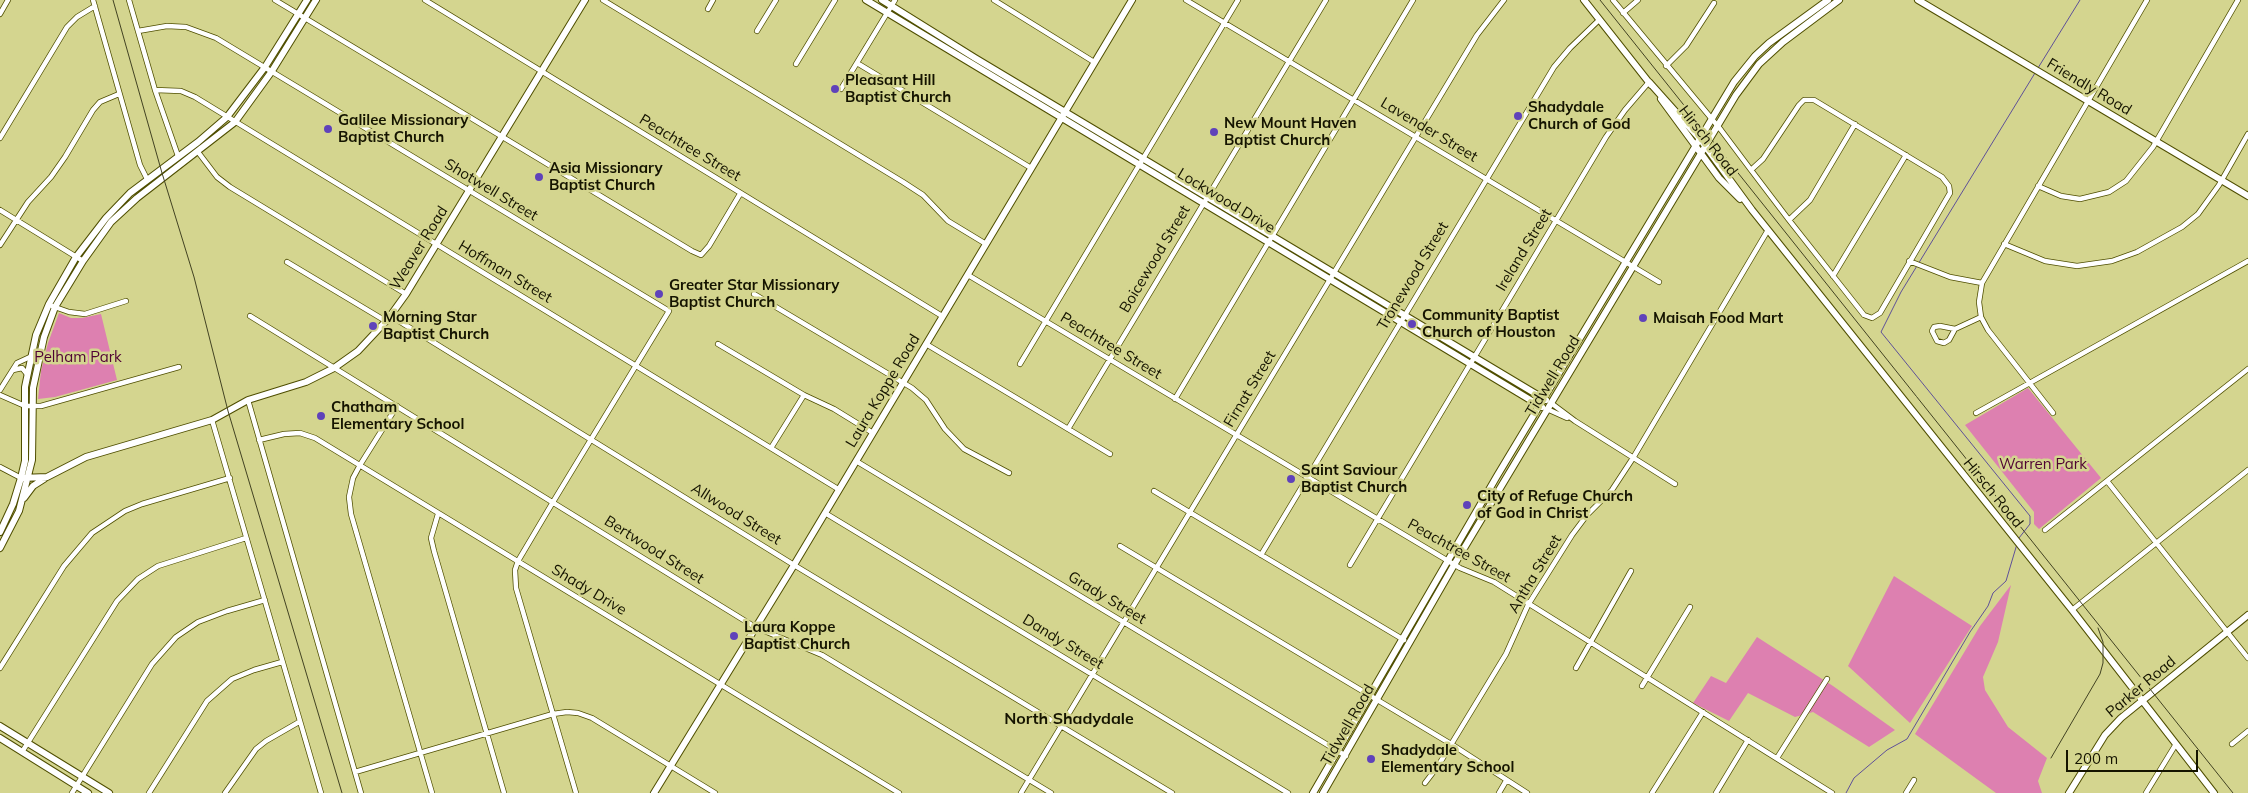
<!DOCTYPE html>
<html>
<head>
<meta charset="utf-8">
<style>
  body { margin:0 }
  #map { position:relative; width:2248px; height:793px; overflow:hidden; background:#d4d58f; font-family:Mulish,sans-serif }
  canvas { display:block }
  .scale { position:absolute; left:2066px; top:750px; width:132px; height:22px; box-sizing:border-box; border:2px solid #151400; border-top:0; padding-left:6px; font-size:15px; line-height:18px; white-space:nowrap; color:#151400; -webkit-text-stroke:4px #d4d58f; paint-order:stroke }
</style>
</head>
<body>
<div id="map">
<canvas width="2248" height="793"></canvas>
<div class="scale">200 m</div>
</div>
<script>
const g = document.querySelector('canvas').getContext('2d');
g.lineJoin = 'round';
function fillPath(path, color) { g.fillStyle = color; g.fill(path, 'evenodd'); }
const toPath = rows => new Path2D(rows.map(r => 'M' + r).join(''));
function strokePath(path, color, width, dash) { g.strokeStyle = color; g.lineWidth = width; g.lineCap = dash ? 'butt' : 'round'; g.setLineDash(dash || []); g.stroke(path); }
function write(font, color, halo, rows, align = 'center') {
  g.font = font + ' Mulish,sans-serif'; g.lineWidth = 5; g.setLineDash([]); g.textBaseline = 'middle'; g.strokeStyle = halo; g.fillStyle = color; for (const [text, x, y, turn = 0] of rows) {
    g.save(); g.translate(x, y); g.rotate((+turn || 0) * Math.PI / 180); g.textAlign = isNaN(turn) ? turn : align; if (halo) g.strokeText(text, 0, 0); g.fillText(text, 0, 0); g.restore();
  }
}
const green = toPath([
  [59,313,71,318,82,318,101,314,117,380,55,397,38,399,41,371,48,343],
  [2028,388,2101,478,2039,529,2034,524,2034,512,1965,425],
  [1894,576,1972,626,1910,723,1848,666],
  [2011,585,1998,642,1983,677,1985,690,2008,727,2047,758,2038,781,2042,793,1996,793,1915,734,1980,626],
  [1757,637,1833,686,1895,730,1869,747,1813,712,1795,717,1748,693,1729,721,1693,703,1711,676,1726,683]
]);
const stream = toPath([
  [2038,68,2080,0],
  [2019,538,2030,524,2030,516,1881,332,1901,292,2035,73],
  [1846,793,1854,778,1887,750,1907,739,1970,632,1988,606,1993,593,2006,581,2017,544]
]);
const street = toPath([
  [93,0,140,165,147,179],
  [129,0,155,90,178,156],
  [275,0,692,251,701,255,709,246,740,194],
  [425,0,942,316],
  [603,0,903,182,923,195,948,221,986,244],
  [994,0,1094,62],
  [1186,0,1659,282],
  [1613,0,1721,130,1751,170,1789,220,1864,315,1872,318,1880,313,1950,193,1949,186,1942,177,1814,100,1804,100,1799,105,1763,159,1751,170],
  [708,9,713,0],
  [1623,13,1638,0],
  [0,14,8,0],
  [138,31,167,26,186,27,216,38,669,311,553,502,518,561,515,570,516,588,576,793],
  [757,31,776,0],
  [857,63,1031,168],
  [796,64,835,0],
  [1666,66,1686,46,1714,3],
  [841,89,895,0],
  [155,90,181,91,195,97,838,489],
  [0,138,67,27,77,17,95,6],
  [198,152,217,177,230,187,406,294],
  [2038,186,2061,196,2080,199,2109,192,2126,181,2153,147,2238,0],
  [0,210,83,261],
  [1789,220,1810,200,1855,124],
  [2004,244,2045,261,2077,266,2112,261,2137,252,2182,227,2198,214,2219,185,2248,134],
  [0,245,28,202,51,177,65,157,93,110,100,102,119,94],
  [1909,261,1950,277,1982,283],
  [287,262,384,320,394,318,794,565,1172,793],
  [968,275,1460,568,1494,582,1832,793],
  [1833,276,1906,155],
  [754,294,912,388,926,400,945,429,964,449,1009,473],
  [52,306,69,312,85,314,126,301],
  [250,316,755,627,822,655,1051,793],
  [1955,329,1940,326,1934,327,1932,331,1937,341,1944,343,1949,340,1955,329,1981,317],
  [718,344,804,395,834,409,873,433],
  [926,344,1110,454],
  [1020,364,1238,0],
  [13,370,22,368,27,374],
  [0,390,17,363,30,357],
  [0,395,25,406,41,406,179,367],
  [1175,399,1413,0],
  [248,400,361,793],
  [1551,403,1575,421,1675,484],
  [397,406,360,465,353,478,349,497,351,514,432,793],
  [1547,409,1567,418],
  [1976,413,2248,261],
  [2053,413,1988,330,1981,317,1979,302,1982,283,2147,0],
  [212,420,321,793],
  [1068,429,1326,0],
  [259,440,284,434,300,433,315,438,899,793],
  [771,448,804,395],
  [856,461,1346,756],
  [0,467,21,478],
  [2107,481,2248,658],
  [1154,491,1404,640],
  [825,513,1288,793],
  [438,514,431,538,434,551,504,793],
  [2045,530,2248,369],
  [1120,546,1451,744,1527,793],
  [1261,555,1554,67,1570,48,1599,20],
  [1350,565,1606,137,1625,110,1649,82],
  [2072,610,2248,470],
  [0,668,64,566,92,533,125,511,142,504,230,478],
  [1576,668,1631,571],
  [1642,686,1690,607],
  [2232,744,2248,731],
  [22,752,117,601,138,579,158,566,246,538],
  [1777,758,1827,679],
  [355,772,553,714,567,712,578,713,592,718,715,793],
  [1425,783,1438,766,1506,654,1528,605,1572,535,1587,515,1612,490,1633,458,1768,230],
  [72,793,152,664,176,637,198,622,227,611,265,600],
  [149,793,207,701,232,679,254,670,282,662],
  [225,793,256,749,266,741,299,722],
  [1021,793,1477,35,1504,0],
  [1499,793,1506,781],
  [1652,793,1703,712],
  [1716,793,1748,740],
  [1906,793,1914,780],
  [2146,793,2176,744]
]);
const secondary = toPath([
  [866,0,1542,407],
  [882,0,975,58,1546,400],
  [1584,0,1651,85],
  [1918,0,2248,196],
  [1649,82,1700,139,1752,210,2072,610,2214,793],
  [1661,99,1719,178,1740,199],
  [21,478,47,477,86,457,212,420,248,400,306,382,334,368,358,351,388,319,406,294,585,0],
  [24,498,33,486,44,479],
  [0,532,13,504,21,478,25,461,25,387,36,335,49,304,76,257,106,218,130,193,198,142,227,117,265,67,307,0],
  [0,548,19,511,32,460,33,388,44,337,55,307,83,261,111,222,137,198,235,122,272,71,316,0],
  [0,726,109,793],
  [0,738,88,793],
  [654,793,794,565,1132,0],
  [1313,793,1497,476,1734,82,1755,56,1769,43,1828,0],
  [1323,793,1454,565,1736,95,1759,64,1783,42,1839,0],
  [2069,793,2105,735,2121,718,2248,615]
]);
const rail = toPath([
  [113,0,162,173,194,277,228,411,342,793],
  [1600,0,2233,793],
  [2051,758,2100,674,2103,663,2103,642,2098,628]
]);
const markers = [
  [835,89,5,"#5f42ba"],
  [1518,116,5,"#5f42ba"],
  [328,129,5,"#5f42ba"],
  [1214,132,5,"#5f42ba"],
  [539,177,5,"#5f42ba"],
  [659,294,5,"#5f42ba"],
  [1643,318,5,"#5f42ba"],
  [1412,324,5,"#5f42ba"],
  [373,326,5,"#5f42ba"],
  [321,416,5,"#5f42ba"],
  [1291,479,5,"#5f42ba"],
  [1467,505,5,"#5f42ba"],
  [734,636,5,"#5f42ba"],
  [1371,759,5,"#5f42ba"]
];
const poiNames = [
  ["Pleasant Hill",845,80],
  ["Baptist Church",845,97],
  ["Shadydale",1528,107],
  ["Church of God",1528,124],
  ["Galilee Missionary",338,120],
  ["Baptist Church",338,137],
  ["New Mount Haven",1224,123],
  ["Baptist Church",1224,140],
  ["Asia Missionary",549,168],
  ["Baptist Church",549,185],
  ["Greater Star Missionary",669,285],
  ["Baptist Church",669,302],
  ["Community Baptist",1422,315],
  ["Church of Houston",1422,332],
  ["Morning Star",383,317],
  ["Baptist Church",383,334],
  ["Maisah Food Mart",1653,318],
  ["Chatham",331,407],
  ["Elementary School",331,424],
  ["Saint Saviour",1301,470],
  ["Baptist Church",1301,487],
  ["City of Refuge Church",1477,496],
  ["of God in Christ",1477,513],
  ["Laura Koppe",744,627],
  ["Baptist Church",744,644],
  ["Shadydale",1381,750],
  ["Elementary School",1381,767]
];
const streetNames = [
  ["Friendly Road",2089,87,31],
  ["Lavender Street",1429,130,31],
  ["Hirsch Road",1708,141,52],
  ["Peachtree Street",690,148,31],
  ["Shotwell Street",491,190,31],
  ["Lockwood Drive",1226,201,31],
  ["Weaver Road",419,248,-58],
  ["Ireland Street",1524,250,-59],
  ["Boicewood Street",1155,259,-59],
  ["Hoffman Street",505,272,31],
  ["Tronewood Street",1413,276,-59],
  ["Peachtree Street",1111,346,31],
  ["Tidwell Road",1553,376,-59],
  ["Firnat Street",1250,389,-59],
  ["Laura Koppe Road",883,391,-59],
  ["Hirsch Road",1993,493,51],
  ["Allwood Street",736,514,32],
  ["Bertwood Street",654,550,32],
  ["Peachtree Street",1459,551,29],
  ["Antha Street",1535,574,-59],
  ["Shady Drive",589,590,31],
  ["Grady Street",1107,598,31],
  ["Dandy Street",1063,642,31],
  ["Parker Road",2141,687,-40],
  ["Tidwell Road",1348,725,-60]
];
const parkNames = [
  ["Pelham Park",78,357],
  ["Warren Park",2043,464]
];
const neighbourhoodNames = [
  ["North Shadydale",1069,719]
];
fillPath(green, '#dd80b0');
strokePath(stream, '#5e5098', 1);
strokePath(street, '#4f4e00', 6);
strokePath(secondary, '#4f4e00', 8);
strokePath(street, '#fff', 4.5);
strokePath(secondary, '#fff', 6);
strokePath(rail, '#424222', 1);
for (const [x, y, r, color] of markers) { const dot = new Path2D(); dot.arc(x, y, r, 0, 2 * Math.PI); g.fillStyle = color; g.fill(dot); strokePath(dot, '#d4d58f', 2); }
write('bold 15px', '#151400', '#d4d58f', poiNames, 'left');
write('15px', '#151400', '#d4d58f', streetNames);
write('15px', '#4f0233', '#d4d58f', parkNames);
write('bold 16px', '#151400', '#d4d58f', neighbourhoodNames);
</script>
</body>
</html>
